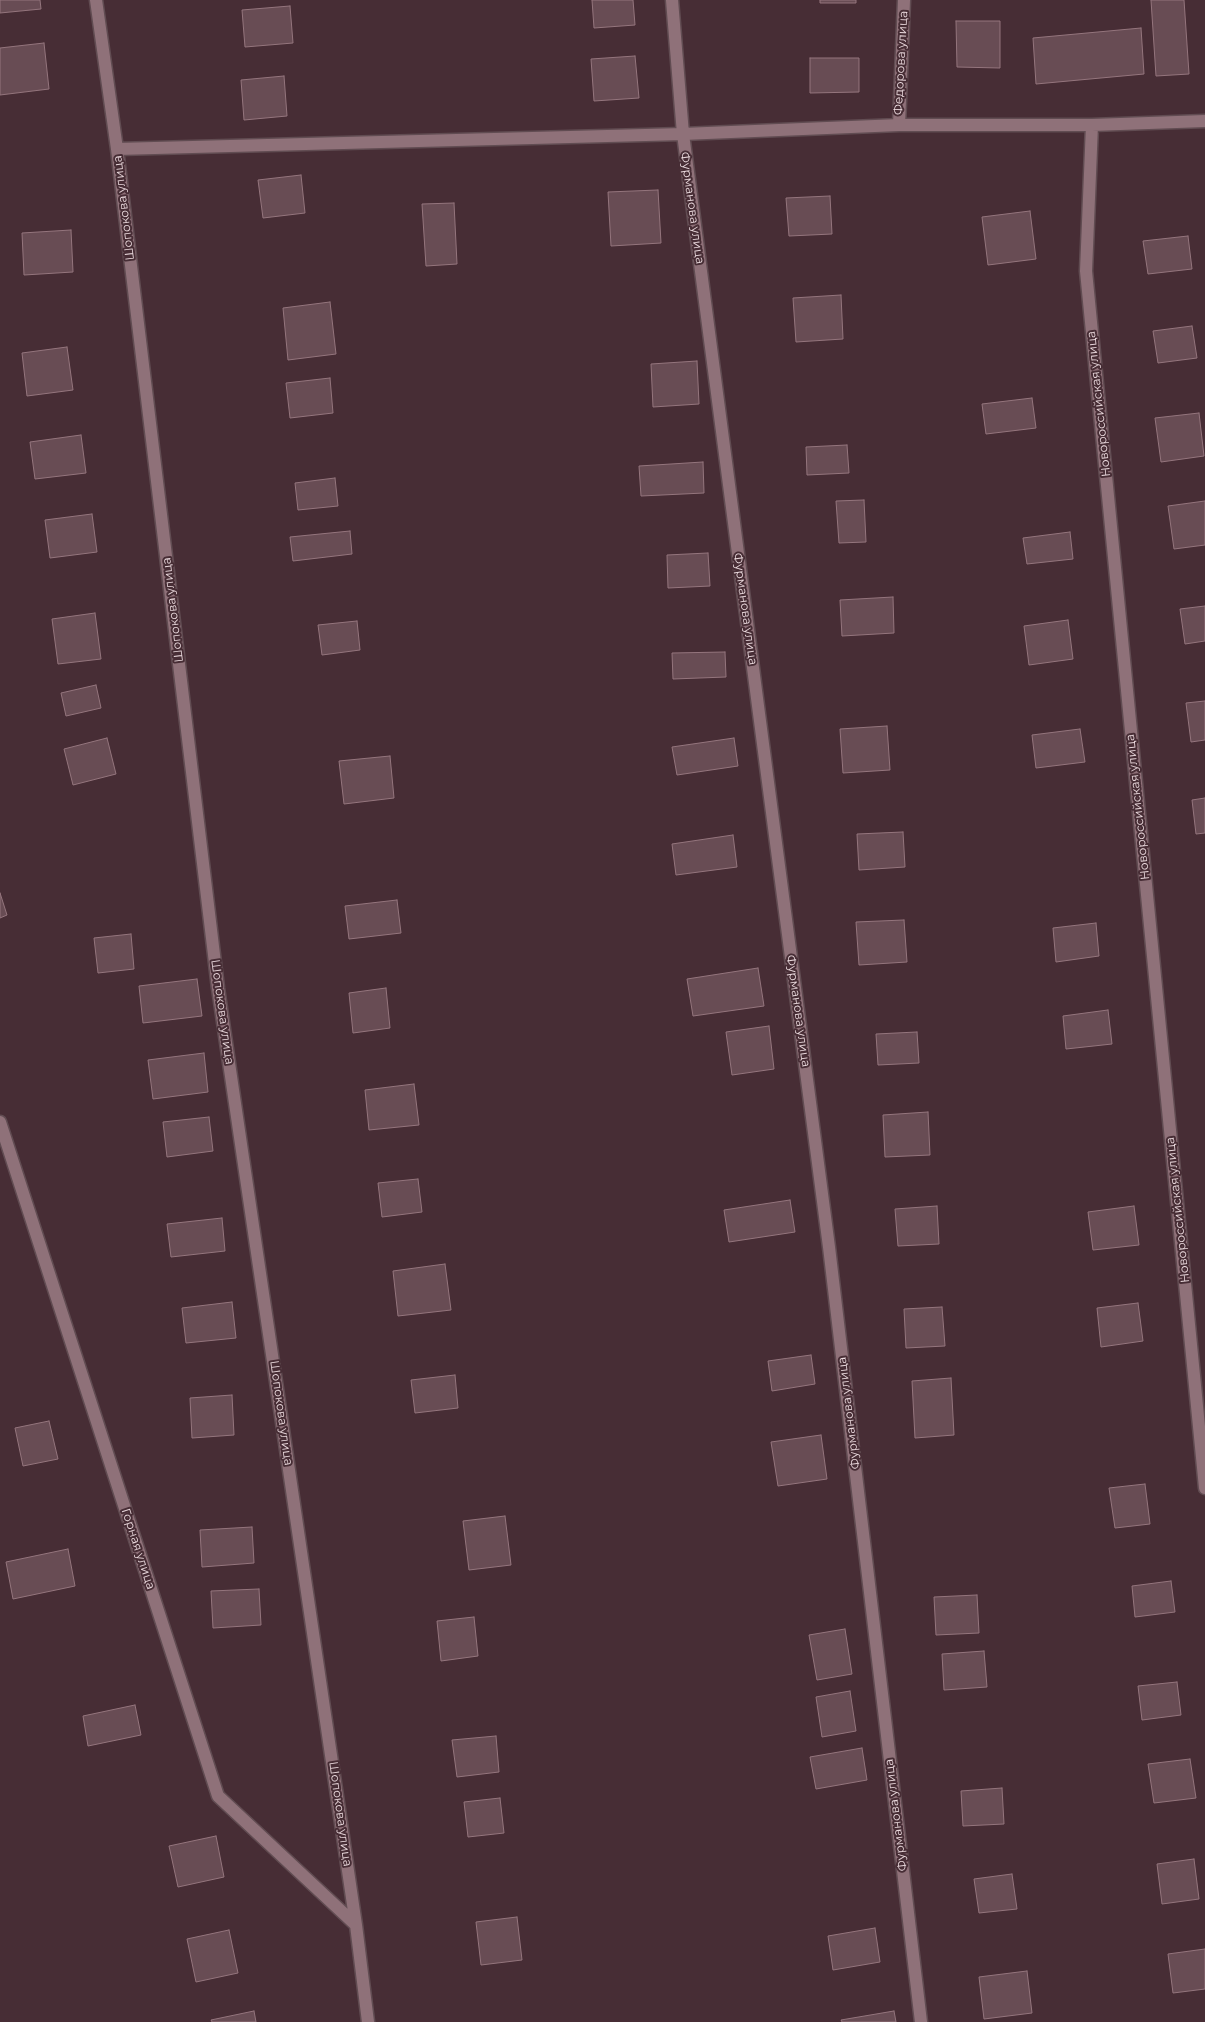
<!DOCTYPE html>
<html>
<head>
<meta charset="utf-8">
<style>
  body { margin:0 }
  canvas { display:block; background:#472d35 }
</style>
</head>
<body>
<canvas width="1205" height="2022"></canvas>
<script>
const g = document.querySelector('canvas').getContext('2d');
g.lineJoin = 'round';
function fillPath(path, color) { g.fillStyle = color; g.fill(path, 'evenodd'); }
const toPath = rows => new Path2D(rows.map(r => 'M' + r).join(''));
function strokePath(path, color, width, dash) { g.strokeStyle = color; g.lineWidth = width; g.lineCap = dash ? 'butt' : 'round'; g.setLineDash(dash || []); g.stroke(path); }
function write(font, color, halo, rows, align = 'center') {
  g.font = font + ' Montserrat,sans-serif'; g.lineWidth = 4; g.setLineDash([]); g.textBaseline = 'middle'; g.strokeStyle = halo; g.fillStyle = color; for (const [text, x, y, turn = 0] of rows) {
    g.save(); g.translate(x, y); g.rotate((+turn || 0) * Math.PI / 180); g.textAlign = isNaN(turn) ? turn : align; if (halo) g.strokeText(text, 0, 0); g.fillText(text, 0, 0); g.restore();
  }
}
const building = toPath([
  [0,0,40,0,41,9,0,13,0,0],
  [592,0,633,0,635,25,594,28,592,0],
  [820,0,856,0,856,3,820,3,820,0],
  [1151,0,1184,0,1189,74,1156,76,1151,0],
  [290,6,293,43,245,47,242,10,290,6],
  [956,21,1000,21,1000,68,957,67,956,21],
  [1141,28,1144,74,1036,84,1033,38,1141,28],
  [44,43,49,89,0,95,0,48,44,43],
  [635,56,639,98,594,101,591,59,635,56],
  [810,58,859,58,859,92,810,93,810,58],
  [284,76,287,116,244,120,241,80,284,76],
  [301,175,305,213,263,218,258,180,301,175],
  [658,190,661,243,611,246,608,192,658,190],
  [830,196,832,234,789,236,786,198,830,196],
  [454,203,457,264,426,266,422,204,454,203],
  [1030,211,1036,259,988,265,982,217,1030,211],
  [71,230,73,272,24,275,22,233,71,230],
  [1188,236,1192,269,1148,274,1143,241,1188,236],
  [841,295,843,339,796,342,793,298,841,295],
  [330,302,336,354,288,360,283,308,330,302],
  [1192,326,1197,358,1158,363,1153,331,1192,326],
  [67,347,73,390,27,396,22,353,67,347],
  [697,361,699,404,653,407,651,364,697,361],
  [330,378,333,413,290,418,286,383,330,378],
  [1032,398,1036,428,986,434,982,404,1032,398],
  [1199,413,1204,456,1161,462,1155,418,1199,413],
  [81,435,86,473,35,479,30,442,81,435],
  [847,445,849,473,807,475,806,447,847,445],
  [703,462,704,493,641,496,639,466,703,462],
  [335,478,338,506,298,510,295,483,335,478],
  [864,500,866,542,839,543,836,501,864,500],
  [1205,501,1205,545,1174,549,1168,506,1205,501],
  [92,514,97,552,50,558,45,520,92,514],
  [350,531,352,554,293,561,290,537,350,531],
  [1070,532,1073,559,1027,564,1023,538,1070,532],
  [708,553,710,586,668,588,667,555,708,553],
  [893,597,894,633,842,636,840,600,893,597],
  [1205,606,1205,641,1185,644,1180,609,1205,606],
  [95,613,101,659,58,664,52,619,95,613],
  [1068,620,1073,659,1029,665,1024,626,1068,620],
  [357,621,360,650,322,655,318,625,357,621],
  [725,652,726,677,673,679,672,653,725,652],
  [96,685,101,708,66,716,61,693,96,685],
  [1205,701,1205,740,1191,742,1186,703,1205,701],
  [887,726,890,770,843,773,840,729,887,726],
  [1080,729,1085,762,1036,768,1032,735,1080,729],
  [107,738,116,774,73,785,64,749,107,738],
  [734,738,738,766,677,775,672,747,734,738],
  [390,756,394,798,344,804,339,761,390,756],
  [1205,798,1205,833,1196,834,1192,800,1205,798],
  [903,832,905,867,859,870,857,834,903,832],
  [733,835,737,867,676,875,672,844,733,835],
  [0,893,7,915,0,918,0,893],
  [397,900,401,933,349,939,345,906,397,900],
  [904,920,907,962,859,965,856,922,904,920],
  [1096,923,1099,956,1056,962,1053,928,1096,923],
  [131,934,134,969,98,973,94,938,131,934],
  [758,968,764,1006,693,1016,687,979,758,968],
  [197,979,202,1016,143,1023,139,986,197,979],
  [386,988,390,1028,353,1033,349,993,386,988],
  [1108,1010,1112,1044,1066,1049,1063,1016,1108,1010],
  [769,1026,774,1069,732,1075,726,1032,769,1026],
  [917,1032,919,1063,878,1065,876,1034,917,1032],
  [204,1053,208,1092,153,1099,148,1060,204,1053],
  [414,1084,419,1125,369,1130,365,1090,414,1084],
  [928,1112,930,1155,885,1157,883,1115,928,1112],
  [209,1117,213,1151,167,1157,163,1122,209,1117],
  [418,1179,422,1212,382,1217,378,1183,418,1179],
  [790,1200,795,1232,729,1242,724,1210,790,1200],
  [937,1206,939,1244,898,1246,895,1209,937,1206],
  [1134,1206,1139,1245,1093,1250,1088,1212,1134,1206],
  [222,1218,225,1251,171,1257,167,1224,222,1218],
  [445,1264,451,1310,398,1316,393,1271,445,1264],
  [232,1302,236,1338,186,1343,182,1308,232,1302],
  [1138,1303,1143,1341,1101,1347,1097,1308,1138,1303],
  [942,1307,945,1346,906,1348,904,1309,942,1307],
  [811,1355,815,1384,772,1391,768,1361,811,1355],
  [455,1375,458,1408,415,1413,411,1380,455,1375],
  [951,1378,954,1435,915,1438,912,1381,951,1378],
  [232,1395,234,1435,192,1438,190,1398,232,1395],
  [49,1421,58,1459,23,1466,15,1428,49,1421],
  [821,1435,827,1479,778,1486,771,1442,821,1435],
  [1145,1484,1150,1524,1115,1528,1109,1488,1145,1484],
  [505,1516,511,1565,469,1570,463,1521,505,1516],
  [252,1527,254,1563,202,1567,200,1530,252,1527],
  [68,1549,75,1586,13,1599,6,1562,68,1549],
  [1171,1581,1175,1612,1135,1617,1132,1586,1171,1581],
  [259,1589,261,1625,213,1628,211,1591,259,1589],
  [977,1595,979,1633,936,1635,934,1597,977,1595],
  [474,1617,478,1656,441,1661,437,1621,474,1617],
  [845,1629,852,1674,817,1680,809,1635,845,1629],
  [984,1651,987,1687,944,1690,942,1654,984,1651],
  [1177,1682,1181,1715,1142,1720,1138,1686,1177,1682],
  [850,1691,856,1731,822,1737,816,1697,850,1691],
  [135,1705,141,1735,88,1746,83,1716,135,1705],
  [496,1736,499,1772,457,1777,452,1740,496,1736],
  [862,1748,867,1780,816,1789,810,1757,862,1748],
  [1190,1759,1196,1798,1154,1803,1148,1764,1190,1759],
  [1002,1788,1004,1824,963,1826,961,1791,1002,1788],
  [500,1798,504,1833,468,1837,464,1802,500,1798],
  [216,1836,224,1877,178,1887,169,1846,216,1836],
  [1194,1859,1199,1899,1162,1904,1157,1864,1194,1859],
  [1012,1874,1017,1909,979,1913,974,1879,1012,1874],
  [517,1917,522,1960,481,1965,476,1922,517,1917],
  [875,1928,880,1962,833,1970,828,1936,875,1928],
  [229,1930,238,1973,196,1982,187,1939,229,1930],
  [1205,1949,1205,1989,1173,1993,1168,1954,1205,1949],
  [1027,1971,1032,2013,984,2019,979,1977,1027,1971],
  [254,2011,256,2022,212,2022,211,2020,254,2011],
  [894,2011,896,2022,842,2022,841,2020,894,2011]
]);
const minor = toPath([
  [96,0,117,149,218,988,356,1925,368,2022],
  [672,0,683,134,829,1247,921,2022],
  [899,125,904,0],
  [1092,125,1086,271,1205,1488],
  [117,149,683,134,899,125,1092,125,1205,121],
  [0,1122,218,1796,356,1925]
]);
const streetNames = [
  ["Федорова улица",901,63,-87],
  ["Шопокова улица",124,208,-97],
  ["Фурманова улица",692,208,82],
  ["Новороссийская улица",1099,404,-96],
  ["Фурманова улица",745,609,82],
  ["Шопокова улица",173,610,-97],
  ["Новороссийская улица",1138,807,-96],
  ["Фурманова улица",798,1011,82],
  ["Шопокова улица",222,1012,82],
  ["Новороссийская улица",1178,1210,-96],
  ["Шопокова улица",281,1413,82],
  ["Фурманова улица",849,1413,-97],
  ["Горная улица",138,1549,72],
  ["Шопокова улица",340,1814,82],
  ["Фурманова улица",896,1815,-97]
];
fillPath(building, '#684c54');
strokePath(building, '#94757d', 1);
strokePath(minor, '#614c52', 15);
strokePath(minor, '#8f7179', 12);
write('12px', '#ebdade', '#472d35', streetNames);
</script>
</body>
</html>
